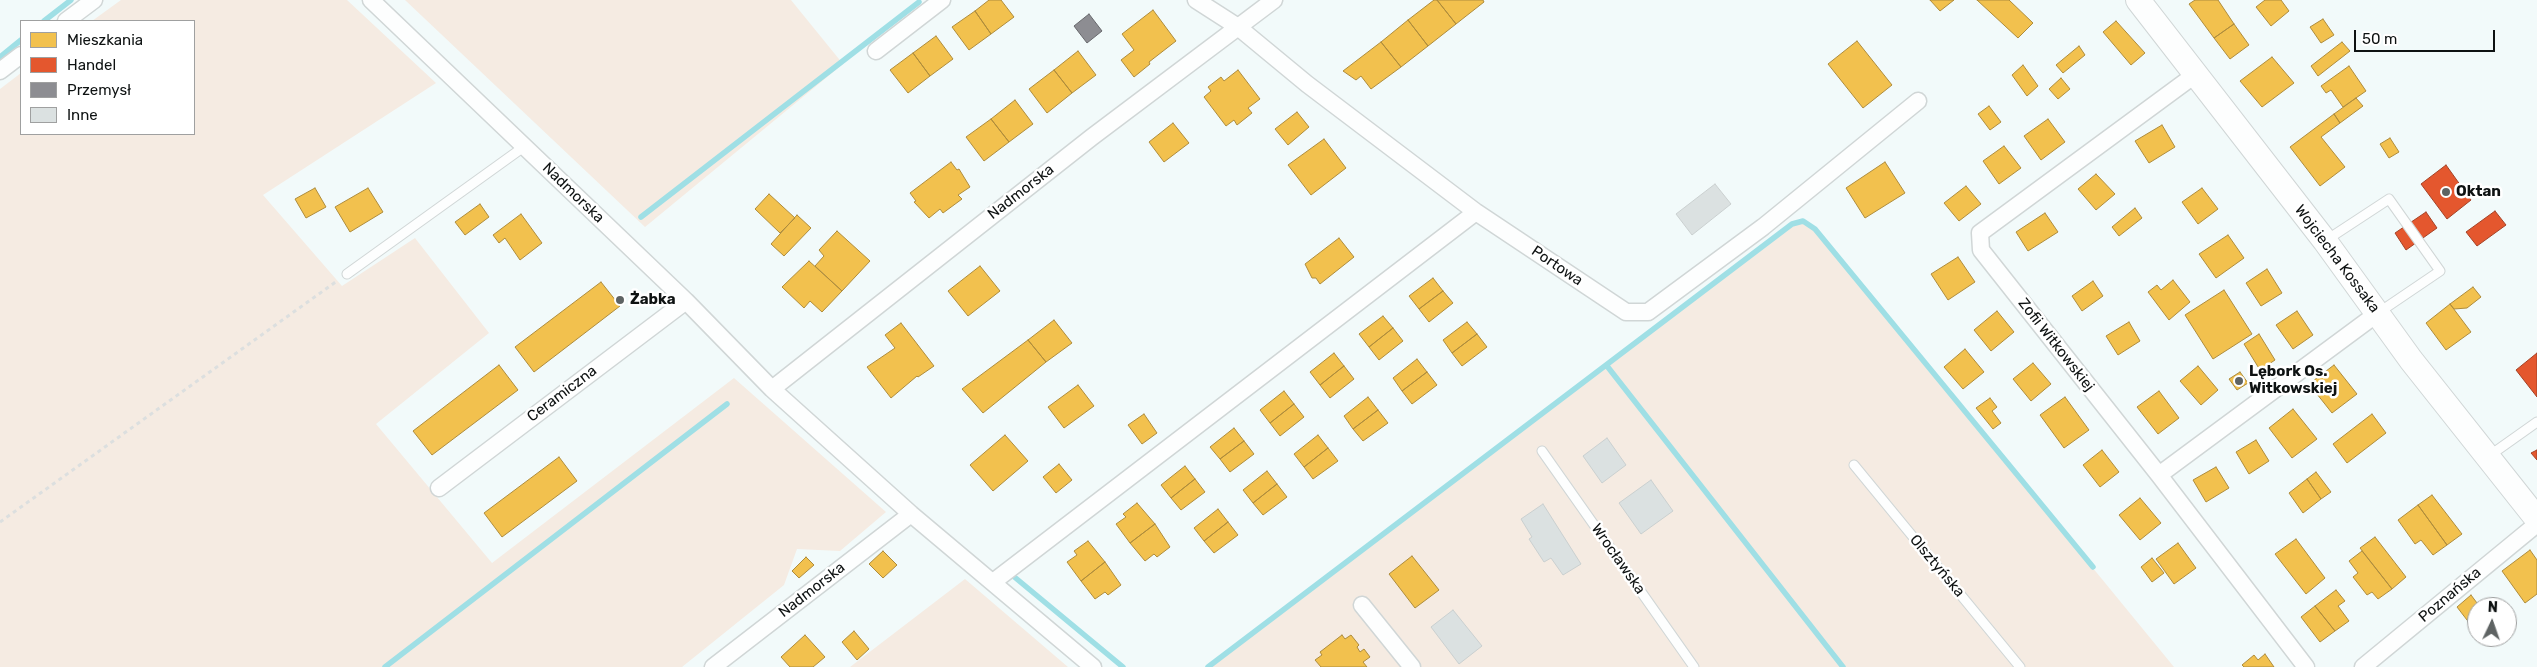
<!DOCTYPE html>
<html>
<head>
<meta charset="utf-8">
<style>
  body { margin:0 }
  #map { position:relative; width:2537px; height:667px; overflow:hidden; background:#f2fafa; font-family:Rubik,sans-serif }
  canvas { display:block }
  .legend { position:absolute; left:20px; top:20px; width:175px; height:115px; box-sizing:border-box; background:#fff; border:1px solid #9fa0a0; margin:0; padding:6px 9px; list-style:none; font-size:15px; color:#0e1212 }
  .legend li { display:flex; align-items:center; gap:10px; height:25px }
  .legend b { width:25px; border:1px solid #9fa0a0 }
  .north { position:absolute; left:2467px; top:597px; width:50px; height:50px; box-sizing:border-box; background:#fff; border:1px solid #9fa0a0; border-radius:50%; rotate:3deg; font-size:14px; font-weight:700; line-height:20px; text-align:center; color:#0e1212 }
  .north::after { content:''; display:block; margin:auto; width:18px; height:22px; background:#5e6363; clip-path:polygon(50% 0,100% 100%,50% 72%,0 100%) }
  .scale { position:absolute; left:2354px; top:30px; width:141px; height:22px; box-sizing:border-box; border:2px solid #0e1212; border-top:0; padding-left:6px; font-size:15px; line-height:18px; white-space:nowrap; color:#0e1212; -webkit-text-stroke:4px #fff; paint-order:stroke }
</style>
</head>
<body>
<div id="map">
<canvas width="2537" height="667"></canvas>
<ul class="legend">
<li><b style="height:14px;background:#f2c14e"></b>Mieszkania</li>
<li><b style="height:14px;background:#e4572e"></b>Handel</li>
<li><b style="height:14px;background:#8d8d92"></b>Przemysł</li>
<li><b style="height:14px;background:#dbe1e1"></b>Inne</li>
</ul>
<div class="north">N</div>
<div class="scale">50 m</div>
</div>
<script>
const g = document.querySelector('canvas').getContext('2d');
g.lineJoin = 'round';
function fillPath(path, color) { g.fillStyle = color; g.fill(path, 'evenodd'); }
const toPath = rows => new Path2D(rows.map(r => 'M' + r).join(''));
function strokePath(path, color, width, dash) { g.strokeStyle = color; g.lineWidth = width; g.lineCap = dash ? 'butt' : 'round'; g.setLineDash(dash || []); g.stroke(path); }
function write(font, color, halo, rows, align = 'center') {
  g.font = font + ' Rubik,sans-serif'; g.lineWidth = 5; g.setLineDash([]); g.textBaseline = 'middle'; g.strokeStyle = halo; g.fillStyle = color; for (const [text, x, y, turn = 0] of rows) {
    g.save(); g.translate(x, y); g.rotate((+turn || 0) * Math.PI / 180); g.textAlign = isNaN(turn) ? turn : align; if (halo) g.strokeText(text, 0, 0); g.fillText(text, 0, 0); g.restore();
  }
}
const green = toPath([
  [121,0,347,0,436,83,263,195,342,286,415,238,489,333,376,424,492,563,734,378,886,512,840,551,797,549,784,585,682,667,0,667,0,89,21,73,21,134,194,134,194,21,92,21],
  [405,0,791,0,843,64,645,227],
  [1803,221,1815,229,2174,667,1208,667,1792,224],
  [965,579,1068,667,850,667]
]);
const homes = toPath([
  [989,0,1001,0,1014,17,991,34,975,11,989,0],
  [1434,0,1437,0,1456,24,1428,46,1408,20,1434,0],
  [1437,0,1483,0,1484,2,1456,24,1437,0],
  [1930,0,1954,0,1940,11,1930,0],
  [1977,0,2009,0,2033,23,2018,38,1977,0],
  [2195,0,2218,0,2234,24,2214,38,2189,4,2195,0],
  [2265,0,2281,0,2289,11,2271,26,2256,7,2265,0],
  [1153,10,1176,41,1149,62,1150,64,1134,77,1121,60,1134,50,1122,34,1153,10],
  [975,11,991,34,969,50,952,27,975,11],
  [2323,19,2334,35,2321,43,2310,27,2323,19],
  [1408,20,1428,46,1401,67,1381,42,1408,20],
  [2116,21,2145,53,2131,65,2103,32,2116,21],
  [2234,24,2249,45,2230,59,2214,38,2234,24],
  [936,36,953,59,930,76,913,53,936,36],
  [1857,41,1892,85,1863,108,1828,64,1857,41],
  [1381,42,1401,67,1371,89,1361,76,1356,80,1343,71,1381,42],
  [2342,42,2350,51,2318,76,2311,66,2342,42],
  [2079,46,2085,55,2063,73,2056,65,2079,46],
  [1078,51,1096,75,1072,93,1054,70,1078,51],
  [913,53,930,76,908,93,890,70,913,53],
  [2272,57,2294,83,2262,107,2240,81,2272,57],
  [2023,65,2038,86,2027,96,2012,75,2023,65],
  [2349,66,2366,91,2343,107,2331,90,2326,93,2321,86,2349,66],
  [1054,70,1072,93,1047,113,1029,89,1054,70],
  [1238,70,1260,99,1248,108,1252,113,1237,125,1234,120,1226,126,1204,97,1211,91,1208,87,1221,77,1224,81,1238,70],
  [2061,78,2070,89,2058,99,2049,89,2061,78],
  [2356,98,2363,106,2340,123,2334,114,2356,98],
  [1015,100,1033,124,1009,142,991,119,1015,100],
  [1989,106,2001,122,1990,130,1978,114,1989,106],
  [1297,112,1309,127,1288,145,1275,129,1297,112],
  [2334,114,2340,123,2321,137,2345,167,2320,186,2290,147,2334,114],
  [991,119,1009,142,984,161,966,137,991,119],
  [2048,119,2065,142,2041,160,2024,136,2048,119],
  [1173,123,1189,143,1164,162,1149,142,1173,123],
  [2162,125,2175,147,2149,163,2135,141,2162,125],
  [2390,138,2399,152,2389,158,2380,144,2390,138],
  [1324,139,1346,168,1311,195,1288,165,1324,139],
  [2004,146,2021,168,1999,184,1983,161,2004,146],
  [951,162,957,170,959,169,970,187,958,195,962,199,943,213,940,209,929,218,914,202,916,201,910,193,951,162],
  [1885,162,1905,193,1865,218,1846,188,1885,162],
  [2096,174,2115,194,2096,210,2078,189,2096,174],
  [1966,186,1981,204,1959,221,1944,203,1966,186],
  [315,188,326,207,306,218,295,199,315,188],
  [368,188,383,212,350,232,335,207,368,188],
  [2202,188,2218,209,2198,224,2182,202,2202,188],
  [769,194,795,218,780,233,755,209,769,194],
  [480,204,489,217,465,235,455,222,480,204],
  [2135,208,2142,218,2119,236,2112,227,2135,208],
  [2045,213,2058,232,2028,251,2016,232,2045,213],
  [521,214,542,243,520,260,505,238,499,243,493,235,521,214],
  [797,215,811,228,784,256,771,244,797,215],
  [837,231,870,261,842,291,815,266,824,256,819,250,837,231],
  [2228,235,2244,258,2216,278,2199,254,2228,235],
  [1339,238,1354,257,1320,284,1316,278,1312,278,1305,264,1339,238],
  [1958,257,1975,282,1948,300,1931,274,1958,257],
  [809,261,842,291,822,312,810,301,804,308,782,287,809,261],
  [980,266,1000,291,968,316,948,291,980,266],
  [2267,269,2282,293,2261,306,2246,283,2267,269],
  [1433,278,1443,291,1419,309,1409,296,1433,278],
  [2173,280,2190,302,2169,320,2148,292,2157,285,2161,290,2173,280],
  [2093,281,2103,296,2082,311,2072,296,2093,281],
  [601,282,620,306,534,372,515,347,601,282],
  [2473,287,2481,297,2467,308,2454,309,2450,304,2473,287],
  [2224,290,2252,334,2213,359,2185,315,2224,290],
  [1443,291,1453,303,1429,322,1419,309,1443,291],
  [2450,304,2471,332,2446,350,2426,323,2450,304],
  [1997,311,2014,332,1991,351,1974,330,1997,311],
  [2297,311,2313,335,2293,349,2276,325,2297,311],
  [1383,316,1393,328,1369,347,1359,334,1383,316],
  [1054,320,1072,343,1046,362,1028,340,1054,320],
  [1467,322,1477,334,1452,353,1443,340,1467,322],
  [2129,322,2140,341,2118,355,2106,336,2129,322],
  [901,323,934,366,918,377,917,376,891,398,867,367,895,348,885,335,901,323],
  [1393,328,1403,341,1379,360,1369,347,1393,328],
  [1477,334,1487,347,1462,366,1452,353,1477,334],
  [2259,334,2275,360,2260,370,2244,344,2259,334],
  [1028,340,1046,362,983,413,962,389,1028,340],
  [1965,349,1984,372,1963,389,1944,367,1965,349],
  [1334,353,1344,366,1320,385,1310,372,1334,353],
  [1417,359,1427,372,1402,391,1393,378,1417,359],
  [2033,363,2051,384,2031,401,2013,379,2033,363],
  [499,365,518,390,432,455,413,431,499,365],
  [2334,365,2357,394,2332,413,2309,384,2334,365],
  [1344,366,1354,379,1330,398,1320,385,1344,366],
  [2198,366,2218,390,2201,405,2180,381,2198,366],
  [1427,372,1437,385,1412,404,1402,391,1427,372],
  [2240,372,2248,383,2237,390,2229,379,2240,372],
  [1078,385,1094,406,1064,428,1048,407,1078,385],
  [1284,391,1294,404,1270,423,1260,410,1284,391],
  [2159,391,2179,418,2158,434,2137,407,2159,391],
  [1368,397,1378,410,1353,429,1344,416,1368,397],
  [2065,397,2089,430,2064,448,2040,415,2065,397],
  [1990,398,1997,407,1992,411,2001,423,1993,429,1976,408,1990,398],
  [1294,404,1304,417,1280,436,1270,423,1294,404],
  [2293,409,2317,439,2292,458,2269,428,2293,409],
  [1378,410,1388,423,1363,441,1353,429,1378,410],
  [1144,414,1157,433,1142,444,1128,425,1144,414],
  [2372,414,2386,433,2347,463,2333,444,2372,414],
  [1234,428,1244,441,1220,459,1210,447,1234,428],
  [1005,435,1028,461,993,491,970,465,1005,435],
  [1318,435,1328,448,1304,467,1294,454,1318,435],
  [2256,440,2269,461,2249,474,2236,452,2256,440],
  [1244,441,1254,454,1230,472,1220,459,1244,441],
  [1328,448,1338,461,1313,479,1304,467,1328,448],
  [2102,450,2119,472,2100,487,2083,465,2102,450],
  [559,457,577,481,502,537,484,513,559,457],
  [1059,464,1072,480,1056,493,1043,477,1059,464],
  [1185,466,1195,479,1171,498,1161,485,1185,466],
  [2216,467,2229,488,2206,502,2193,480,2216,467],
  [1267,471,1277,484,1253,503,1243,490,1267,471],
  [2316,472,2331,492,2321,499,2307,479,2316,472],
  [1195,479,1205,492,1181,510,1171,498,1195,479],
  [2307,479,2321,499,2303,513,2289,493,2307,479],
  [1277,484,1287,497,1263,515,1253,503,1277,484],
  [2432,495,2462,534,2447,545,2418,505,2432,495],
  [2140,498,2161,523,2140,540,2119,515,2140,498],
  [1137,503,1155,524,1130,543,1116,524,1126,517,1123,514,1137,503],
  [2418,505,2447,545,2433,555,2421,540,2415,544,2398,520,2418,505],
  [1218,509,1228,522,1204,541,1194,528,1218,509],
  [1228,522,1238,535,1214,553,1204,541,1228,522],
  [1155,524,1170,547,1157,557,1154,554,1145,561,1130,543,1155,524],
  [2375,537,2406,577,2392,589,2360,548,2375,537],
  [2296,539,2325,578,2306,594,2275,554,2296,539],
  [1088,541,1105,562,1081,581,1067,562,1077,555,1074,551,1088,541],
  [2178,543,2196,568,2174,584,2156,559,2178,543],
  [2530,550,2537,560,2537,594,2525,603,2502,571,2530,550],
  [883,551,897,565,883,578,869,564,883,551],
  [2362,551,2392,589,2378,599,2372,592,2367,595,2353,577,2358,573,2349,561,2362,551],
  [1412,556,1439,590,1415,608,1389,574,1412,556],
  [806,557,814,565,799,578,792,571,806,557],
  [2152,558,2164,573,2152,582,2141,567,2152,558],
  [1105,562,1121,585,1108,595,1105,592,1095,599,1081,581,1105,562],
  [2336,590,2345,601,2338,606,2349,621,2335,631,2315,606,2336,590],
  [2471,595,2480,607,2477,607,2477,633,2457,607,2471,595],
  [2315,606,2335,631,2320,642,2301,617,2315,606],
  [854,631,869,649,857,660,842,642,854,631],
  [805,635,825,657,813,667,790,667,781,657,805,635],
  [1342,635,1345,639,1351,635,1359,645,1357,647,1360,652,1364,649,1370,657,1363,662,1367,667,1321,667,1315,660,1322,655,1320,652,1342,635],
  [2265,654,2274,667,2244,667,2242,665,2254,655,2258,660,2265,654]
]);
const shops = toPath([
  [2446,165,2471,200,2447,219,2421,184,2446,165],
  [2495,211,2506,225,2477,246,2466,232,2495,211],
  [2426,212,2437,228,2406,250,2395,233,2426,212],
  [2537,353,2537,397,2516,370,2537,353],
  [2537,450,2537,460,2531,453,2537,450]
]);
const industry = toPath([
  [1089,14,1102,31,1087,43,1074,26,1089,14]
]);
const stream = toPath([
  [44,21,71,0],
  [0,57,21,40],
  [641,217,919,2],
  [1607,366,1843,667],
  [1012,575,1123,667],
  [385,667,727,404],
  [1208,667,1792,224,1803,221,1815,229,2093,567]
]);
const building = toPath([
  [1715,184,1731,204,1692,235,1676,214,1715,184],
  [1607,438,1626,465,1602,483,1583,456,1607,438],
  [1651,480,1673,511,1641,534,1619,503,1651,480],
  [1543,504,1581,564,1563,575,1551,558,1544,562,1529,539,1532,537,1521,519,1543,504],
  [1453,610,1482,646,1459,664,1431,627,1453,610]
]);
const path = toPath([
  [0,522,337,281]
]);
const lane = toPath([
  [2325,241,2389,199,2440,271,2378,313],
  [347,274,525,146],
  [1542,451,1694,667],
  [2489,456,2537,422],
  [1854,465,2020,667]
]);
const street = toPath([
  [371,0,686,301,772,389,911,514,1093,667],
  [1196,0,1238,27,1307,84,1476,212,1626,312,1648,312,1763,227,1918,101],
  [66,21,94,0],
  [876,51,942,0],
  [0,71,21,55],
  [2196,74,1980,233,1981,250,2159,475,2306,667],
  [772,389,1092,137,1274,0],
  [2159,475,2378,313],
  [439,488,686,301],
  [993,582,1476,212],
  [1362,605,1412,667],
  [713,667,911,514],
  [2363,667,2537,524]
]);
const secondary = toPath([
  [2138,0,2325,241,2411,360,2537,519]
]);
const markers = [
  [2446,192,5,"#5e6363"],
  [620,300,5,"#5e6363"],
  [2239,381,5,"#5e6363"]
];
const streetNames = [
  ["Nadmorska",1021,192,-38],
  ["Nadmorska",573,193,44],
  ["Wojciecha Kossaka",2337,259,53],
  ["Portowa",1557,266,34],
  ["Zofii Witkowskiej",2056,345,52],
  ["Ceramiczna",562,394,-37],
  ["Wrocławska",1618,559,55],
  ["Olsztyńska",1937,566,50],
  ["Nadmorska",812,590,-38],
  ["Poznańska",2450,595,-40]
];
const poiNames = [
  ["Oktan",2456,192],
  ["Żabka",630,300],
  ["Lębork Os.",2249,372],
  ["Witkowskiej",2249,389]
];
fillPath(green, '#f5ebe2');
fillPath(homes, '#f2c14e');
strokePath(homes, '#ae8c3c', 1);
fillPath(shops, '#e4572e');
strokePath(shops, '#a44226', 1);
fillPath(industry, '#8d8d92');
strokePath(industry, '#67686c', 1);
strokePath(stream, '#9fdfe5', 5.5);
fillPath(building, '#dbe1e1');
strokePath(building, '#cad0d0', 1);
strokePath(lane, '#d0d6d6', 11);
strokePath(street, '#d0d6d6', 19);
strokePath(secondary, '#d0d6d6', 26);
strokePath(path, '#dcdfdf', 3, [4, 4]);
strokePath(lane, '#fdfefe', 9);
strokePath(street, '#fdfefe', 16);
strokePath(secondary, '#fdfefe', 24);
for (const [x, y, r, color] of markers) { const dot = new Path2D(); dot.arc(x, y, r, 0, 2 * Math.PI); g.fillStyle = color; g.fill(dot); strokePath(dot, '#fff', 2); }
write('15px', '#0e1212', '#fff', streetNames);
write('bold 15px', '#0e1212', '#fff', poiNames, 'left');
</script>
</body>
</html>
